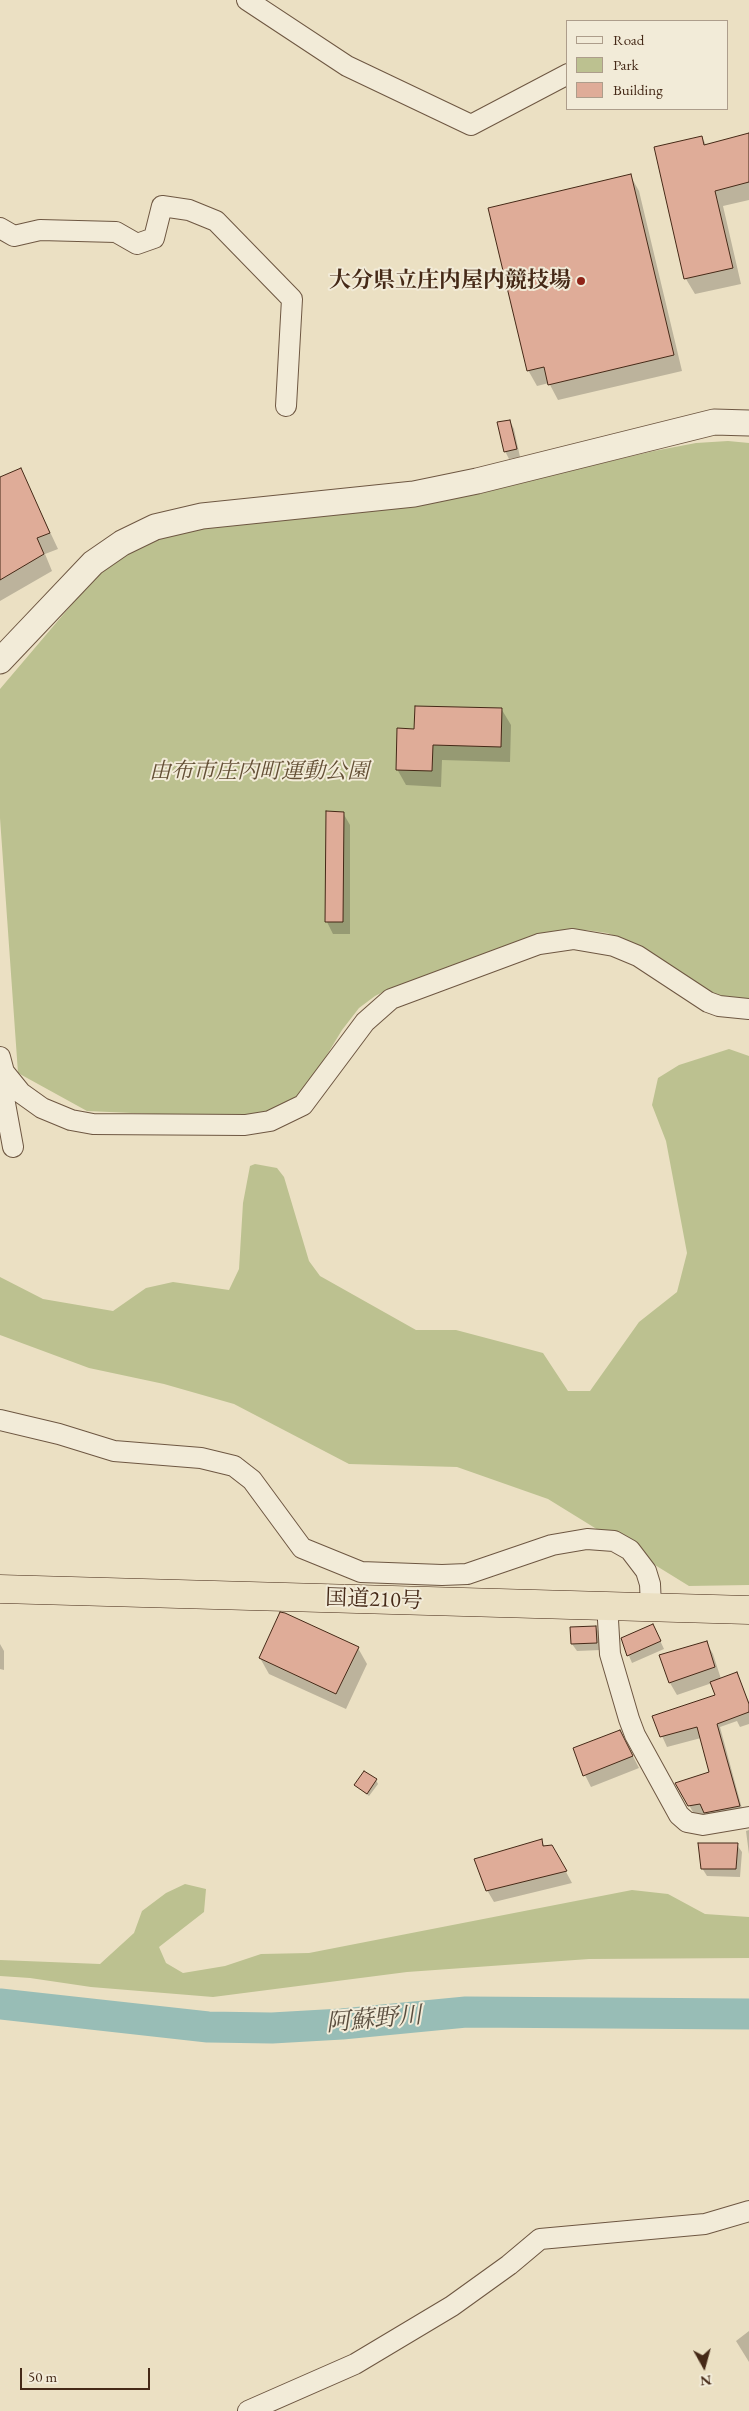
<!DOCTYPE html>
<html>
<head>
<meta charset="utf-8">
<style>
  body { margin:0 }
  #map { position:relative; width:749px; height:2411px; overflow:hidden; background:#ebe0c3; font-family:"EB Garamond",serif }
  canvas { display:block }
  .legend { position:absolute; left:566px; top:20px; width:162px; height:90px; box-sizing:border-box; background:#f2ebd8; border:1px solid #ad9d8b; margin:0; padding:6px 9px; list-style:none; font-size:15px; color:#452917 }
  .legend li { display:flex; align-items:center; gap:10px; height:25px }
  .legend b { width:25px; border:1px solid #ad9d8b }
  .north { position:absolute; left:679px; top:2341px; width:50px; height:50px; -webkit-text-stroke:4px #f2ebd8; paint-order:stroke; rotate:173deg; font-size:14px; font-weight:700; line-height:20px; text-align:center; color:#452917 }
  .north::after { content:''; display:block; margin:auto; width:18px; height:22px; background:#452917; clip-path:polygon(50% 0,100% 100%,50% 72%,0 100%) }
  .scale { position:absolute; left:20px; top:2368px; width:130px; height:22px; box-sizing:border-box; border:2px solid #452917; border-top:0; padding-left:6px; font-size:15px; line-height:18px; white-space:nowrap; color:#452917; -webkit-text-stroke:4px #f2ebd8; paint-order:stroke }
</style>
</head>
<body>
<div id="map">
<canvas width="749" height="2411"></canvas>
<ul class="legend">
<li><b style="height:6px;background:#f2ebd8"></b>Road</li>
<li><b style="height:14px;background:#bcc190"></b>Park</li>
<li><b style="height:14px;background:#dfac98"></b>Building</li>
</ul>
<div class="north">N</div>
<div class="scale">50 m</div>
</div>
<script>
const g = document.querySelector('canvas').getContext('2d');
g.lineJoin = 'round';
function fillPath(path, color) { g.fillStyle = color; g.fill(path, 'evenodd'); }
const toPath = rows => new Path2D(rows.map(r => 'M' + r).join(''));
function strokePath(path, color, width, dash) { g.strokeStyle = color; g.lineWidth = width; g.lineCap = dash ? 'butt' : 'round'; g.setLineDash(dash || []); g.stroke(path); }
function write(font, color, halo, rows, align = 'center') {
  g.font = font + ' "EB Garamond","Noto Serif JP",serif'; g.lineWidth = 4; g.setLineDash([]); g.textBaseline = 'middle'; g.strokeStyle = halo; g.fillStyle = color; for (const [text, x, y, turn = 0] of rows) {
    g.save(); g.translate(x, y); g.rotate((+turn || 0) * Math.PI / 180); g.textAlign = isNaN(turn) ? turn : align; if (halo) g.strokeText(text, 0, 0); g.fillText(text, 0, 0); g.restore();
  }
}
const green = toPath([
  [728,441,749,443,749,1002,713,995,626,940,607,933,586,930,565,931,389,989,375,996,359,1008,342,1030,305,1091,287,1104,264,1114,244,1118,87,1111,18,1073,0,818,0,689,90,583,112,560,136,545,192,525,461,496,654,451,696,443],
  [729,1049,749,1056,749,1585,689,1586,548,1499,457,1467,349,1464,234,1404,164,1384,89,1368,0,1335,0,1277,43,1299,113,1311,146,1288,173,1282,229,1290,239,1269,243,1203,250,1166,255,1164,277,1168,284,1177,309,1261,320,1276,416,1330,456,1330,543,1353,568,1391,590,1391,639,1322,677,1292,687,1253,666,1141,652,1105,658,1078,679,1065],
  [185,1884,206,1889,204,1912,159,1947,166,1963,183,1973,225,1966,261,1954,309,1953,632,1890,668,1894,705,1914,749,1917,749,1958,589,1959,407,1972,213,1997,91,1987,30,1978,0,1976,0,1960,100,1964,134,1933,142,1911,166,1893]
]);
const shadow = toPath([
  [749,135,749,200,723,206,741,284,695,294,686,279,655,148,702,137,706,145],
  [630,175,639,191,682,371,558,400,549,383,537,386,528,370],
  [510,421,514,429,520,457,509,459,505,451],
  [21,470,58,549,45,554,52,571,0,601,0,478],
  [502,710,511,725,510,762,442,760,441,787,406,785,397,769,416,730],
  [343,813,350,825,350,934,333,934,327,922],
  [596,1627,600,1635,601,1650,577,1651,572,1644],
  [657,1634,664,1649,632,1663,622,1639],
  [706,1642,713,1654,721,1679,736,1674,749,1702,749,1724,740,1727,737,1721,720,1727,744,1816,711,1823,706,1814,695,1816,677,1783,710,1773,701,1738,667,1747,653,1716,717,1696,712,1683,677,1695,670,1683],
  [0,1644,4,1651,4,1670,0,1669],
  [358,1648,367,1664,346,1709,269,1674,260,1658],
  [620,1731,639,1768,591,1787,585,1775],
  [376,1780,378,1784,369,1796,355,1785],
  [749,1830,749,1854,746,1831],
  [541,1840,545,1847,552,1846,572,1883,494,1902,487,1890],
  [737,1845,742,1852,740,1877,707,1876,702,1868],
  [749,2331,749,2362,736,2341]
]);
const river = toPath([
  [0,2004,208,2027,272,2028,342,2024,466,2012,749,2014]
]);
const building = toPath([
  [749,133,749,182,715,191,733,268,684,279,654,147,702,136,704,145,749,133],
  [631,174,674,355,548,385,544,367,527,371,488,208,631,174],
  [510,420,517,449,504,452,497,422,510,420],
  [21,468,50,533,37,538,44,554,0,580,0,477,21,468],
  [415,706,502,708,501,747,433,745,432,771,396,770,397,728,414,729,415,706],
  [326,811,344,812,343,922,325,922,326,811],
  [280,1612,285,1613,359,1647,336,1694,259,1658,280,1612],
  [653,1624,661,1641,627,1656,621,1638,653,1624],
  [596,1626,597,1643,571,1644,570,1627,596,1626],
  [707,1641,715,1667,669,1683,659,1655,707,1641],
  [737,1672,749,1704,749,1712,717,1724,740,1806,704,1813,700,1804,688,1806,675,1783,709,1772,697,1727,660,1737,652,1716,715,1695,710,1682,737,1672],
  [620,1730,633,1756,583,1776,573,1748,620,1730],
  [364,1771,377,1779,367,1794,354,1785,364,1771],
  [542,1839,543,1846,552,1845,567,1871,486,1891,474,1859,542,1839],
  [698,1843,738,1843,736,1869,701,1869,698,1843]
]);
const minor = toPath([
  [247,0,347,66,471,125,568,74],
  [0,228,14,236,40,230,116,232,137,244,154,238,162,206,189,210,216,221,292,299,286,406],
  [0,1057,4,1072,21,1093,42,1108,71,1120,93,1124,245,1125,270,1121,303,1105,365,1022,391,999,539,944,573,939,614,946,638,956,708,1002,719,1006,749,1009],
  [0,1076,13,1147],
  [0,1420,59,1434,114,1451,201,1458,234,1466,252,1480,302,1548,361,1572,442,1575,467,1574,552,1545,587,1539,614,1541,630,1550,646,1571,650,1584,651,1607],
  [610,1606,608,1620,610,1654,629,1719,635,1735,679,1815,687,1822,703,1825,749,1817],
  [248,2411,355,2364,452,2306,509,2265,540,2239,705,2224,749,2211]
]);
const tertiary = toPath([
  [0,661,93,563,122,543,155,527,202,516,414,494,477,481,714,422,749,423]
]);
const trunk = toPath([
  [0,1589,749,1610]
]);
const markers = [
  [581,281,5,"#8f2418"]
];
const poiNames = [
  ["大分県立庄内屋内競技場",571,281]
];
const parkNames = [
  ["由布市庄内町運動公園",259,772]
];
const streetNames = [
  ["国道210号",374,1600,2]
];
const waterNames = [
  ["阿蘇野川",374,2020,-5]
];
fillPath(green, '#bcc190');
fillPath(shadow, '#0003');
strokePath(river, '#98bdb6', 31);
fillPath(building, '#dfac98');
strokePath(building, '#452917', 1);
strokePath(minor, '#6e5742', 22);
strokePath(tertiary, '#6e5742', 27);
strokePath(trunk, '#452917', 29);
strokePath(minor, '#f2ebd8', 20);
strokePath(tertiary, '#f2ebd8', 25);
strokePath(trunk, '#ebe0c3', 28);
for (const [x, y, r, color] of markers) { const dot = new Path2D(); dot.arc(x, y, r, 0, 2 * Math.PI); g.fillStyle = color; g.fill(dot); strokePath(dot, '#f2ebd8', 2); }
write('bold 22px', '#452917', '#f2ebd8', poiNames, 'right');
write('italic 22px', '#634f35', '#f2ebd8', parkNames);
write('22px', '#452917', '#f2ebd8', streetNames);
write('italic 24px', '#5a4e3f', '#f2ebd8', waterNames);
</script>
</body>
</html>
